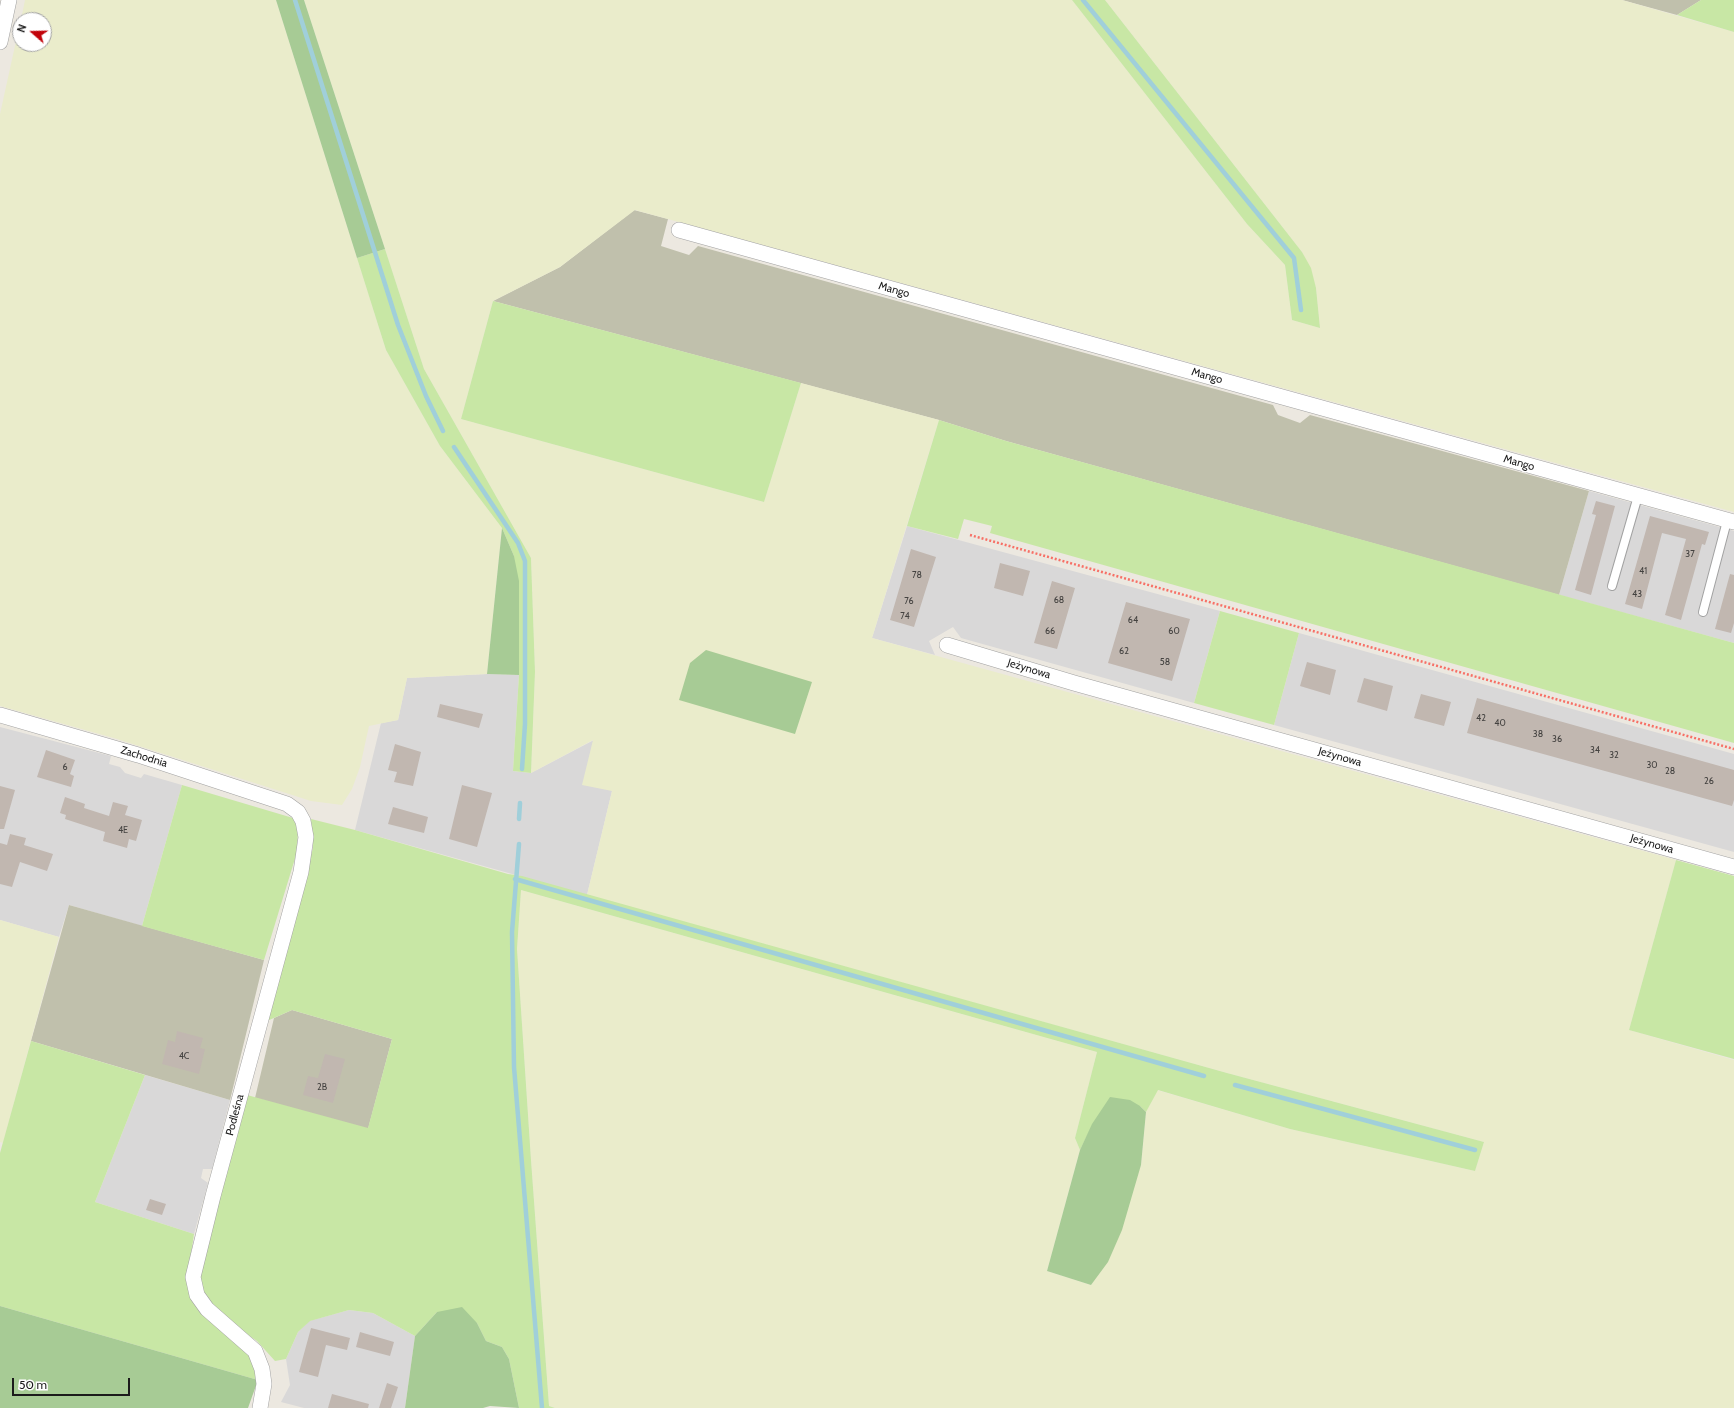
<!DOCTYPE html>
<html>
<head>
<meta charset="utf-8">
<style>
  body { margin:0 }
  #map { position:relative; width:1734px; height:1408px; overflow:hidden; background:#ece8e0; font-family:Cabin,sans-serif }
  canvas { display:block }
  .north { position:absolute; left:12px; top:12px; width:40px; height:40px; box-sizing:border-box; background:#fff; border:1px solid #a4a4a4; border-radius:50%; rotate:290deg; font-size:11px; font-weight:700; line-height:16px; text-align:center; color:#1b1b1b }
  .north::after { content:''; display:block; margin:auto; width:14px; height:18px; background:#c2030a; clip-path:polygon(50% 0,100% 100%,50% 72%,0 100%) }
  .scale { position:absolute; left:12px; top:1378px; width:118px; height:18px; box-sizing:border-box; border:2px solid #1b1b1b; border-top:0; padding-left:5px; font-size:12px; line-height:14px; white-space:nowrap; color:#1b1b1b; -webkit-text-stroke:3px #fff; paint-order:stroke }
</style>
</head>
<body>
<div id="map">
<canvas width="1734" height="1408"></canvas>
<div class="north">N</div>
<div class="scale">50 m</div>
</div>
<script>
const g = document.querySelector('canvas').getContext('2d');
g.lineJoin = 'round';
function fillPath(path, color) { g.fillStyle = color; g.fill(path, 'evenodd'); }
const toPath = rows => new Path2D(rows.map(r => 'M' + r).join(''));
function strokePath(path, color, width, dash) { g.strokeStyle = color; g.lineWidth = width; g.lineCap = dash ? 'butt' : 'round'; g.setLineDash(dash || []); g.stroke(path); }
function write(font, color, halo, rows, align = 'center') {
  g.font = font + ' Cabin,sans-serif'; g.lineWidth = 3; g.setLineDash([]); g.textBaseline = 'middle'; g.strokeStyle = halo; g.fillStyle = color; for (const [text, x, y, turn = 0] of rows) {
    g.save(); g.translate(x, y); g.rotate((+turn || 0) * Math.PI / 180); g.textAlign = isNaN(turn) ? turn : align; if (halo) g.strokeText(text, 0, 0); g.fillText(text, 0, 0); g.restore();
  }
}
const residential = toPath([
  [1589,491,1734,531,1734,643,1559,595],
  [907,526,1220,611,1194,703,961,638,953,627,929,641,935,655,872,638],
  [1299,633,1734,754,1734,852,1274,725],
  [487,674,519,675,513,771,531,773,594,740,612,791,587,895,355,830,381,723,398,720,407,678],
  [0,727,111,756,109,764,120,767,125,773,141,778,144,774,182,785,142,926,69,905,59,937,0,920],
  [145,1075,230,1100,212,1169,203,1169,201,1178,208,1183,194,1234,95,1202],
  [349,1310,373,1313,415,1336,405,1408,304,1408,281,1402,290,1385,286,1359,298,1332,309,1321]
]);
const construction = toPath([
  [1622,0,1701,0,1677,15],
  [634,210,668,219,661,246,689,255,698,246,1273,405,1278,415,1300,423,1310,415,1589,491,1559,595,1006,441,939,420,493,301,560,267],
  [69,905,264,960,230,1100,31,1041],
  [292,1010,392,1039,368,1129,255,1098,274,1018]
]);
const farmland = toPath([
  [25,0,276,0,386,350,440,446,502,528,487,674,407,678,398,720,369,726,360,767,352,789,342,805,311,801,117,739,0,706,0,114,20,23,20,44,44,44,44,20,21,20],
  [304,0,1072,0,1247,224,1285,265,1292,320,1320,328,1316,288,1302,252,1105,0,1622,0,1734,32,1734,512,635,210,560,267,493,301,461,419,764,502,801,383,939,420,872,638,1676,860,1629,1030,1734,1060,1734,1408,555,1408,549,1406,531,1160,517,949,521,890,1097,1052,1075,1138,1080,1150,1047,1271,1091,1285,1141,1165,1146,1112,1157,1090,1290,1129,1475,1171,1484,1142,1227,1073,587,895,612,791,582,785,593,740,531,773,535,672,531,558,424,369],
  [0,920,59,937,3,1143,0,1142]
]);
const grass = toPath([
  [1072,0,1105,0,1302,252,1311,268,1316,288,1320,328,1292,320,1285,265,1247,224],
  [1701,0,1734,0,1734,32,1677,15],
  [385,249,424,369,531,558,535,672,531,773,513,771,519,675,514,556,502,528,440,446,386,350,357,258],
  [493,301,801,383,764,502,461,419],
  [939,420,1006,441,1734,643,1734,743,990,533,992,526,964,519,958,539,907,526],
  [1220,611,1299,633,1274,725,1194,703],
  [182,785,293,818,298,829,297,852,264,960,142,926],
  [311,819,355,830,508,874,522,876,1227,1073,1484,1142,1475,1171,1290,1129,1158,1090,1146,1112,1140,1106,1093,1124,1080,1150,1075,1138,1097,1052,521,890,517,949,531,1160,549,1406,555,1408,519,1408,509,1359,502,1347,486,1341,477,1323,437,1312,415,1336,373,1313,349,1310,310,1321,298,1332,286,1359,275,1361,257,1341,239,1329,208,1302,200,1283,202,1262,247,1095,368,1128,392,1039,292,1010,267,1021,313,848],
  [1676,860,1734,876,1734,1059,1629,1030],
  [31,1041,145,1075,95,1202,194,1234,187,1282,194,1304,252,1357,258,1380,0,1306,0,1153]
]);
const forest = toPath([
  [276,0,304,0,385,249,357,258],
  [502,528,514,556,519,581,519,675,487,674],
  [706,650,812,682,795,734,679,700,690,663],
  [1110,1097,1130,1100,1140,1106,1146,1112,1141,1165,1122,1230,1108,1262,1091,1285,1047,1271,1080,1150,1092,1124],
  [0,1306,258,1380,248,1408,0,1408],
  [462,1307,477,1323,486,1341,502,1347,509,1359,519,1408,490,1406,483,1408,405,1408,415,1336,437,1312]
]);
const stream = toPath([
  [295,0,398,325,426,396,443,431],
  [1083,0,1294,258,1301,310],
  [454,447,518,543,525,561,525,724,522,769],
  [519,819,520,803],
  [519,844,512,932,514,1067,542,1408],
  [515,879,1204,1076],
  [1235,1085,1475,1150]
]);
const building = toPath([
  [1596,501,1615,506,1591,595,1575,590,1596,515,1592,514],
  [1650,516,1709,532,1705,545,1702,544,1681,620,1665,615,1686,539,1662,533,1642,609,1625,604],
  [911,549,936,557,914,627,890,620],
  [1000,563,1030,571,1023,596,994,588],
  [1730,574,1734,575,1734,623,1731,633,1715,629],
  [1052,581,1075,588,1057,649,1034,643],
  [1126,602,1190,619,1172,681,1108,663],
  [1307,662,1336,670,1330,695,1300,686],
  [1364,678,1393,686,1387,711,1357,702],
  [1421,694,1451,702,1444,726,1414,718],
  [1477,698,1734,770,1734,800,1732,806,1467,733],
  [440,704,483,714,479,728,437,717],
  [395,744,421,752,413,786,394,782,397,772,388,770],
  [46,750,75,760,70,774,74,776,71,787,37,777],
  [462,785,492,793,477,847,449,839],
  [0,786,15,790,4,829,0,829],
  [65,797,85,804,84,808,109,816,113,802,128,806,125,815,142,820,136,841,129,839,127,848,103,841,105,832,65,819,66,815,60,813],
  [393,807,428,817,424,833,388,824],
  [10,834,26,838,24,845,53,854,47,871,20,862,12,887,0,884,0,843,7,845],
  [177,1031,203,1038,200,1048,205,1049,199,1074,162,1064,168,1040,175,1042],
  [325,1054,345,1059,333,1103,303,1095,308,1076,318,1078],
  [150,1199,166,1204,162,1215,146,1210],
  [311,1328,350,1338,347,1350,326,1345,318,1377,299,1372],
  [360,1332,394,1342,390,1356,356,1347],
  [387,1383,398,1387,391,1408,379,1408],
  [332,1394,369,1404,368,1408,328,1408]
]);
const path = toPath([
  [970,535,1734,749]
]);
const lane = toPath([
  [1612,586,1638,496],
  [1703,612,1727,521]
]);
const street = toPath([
  [0,42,9,0],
  [679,230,1734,522],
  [947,645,1074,683,1734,867],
  [0,715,138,755,287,804,298,812,303,821,306,837,301,872,213,1196,193,1277,197,1295,207,1309,255,1351,262,1369,264,1384,260,1408]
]);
const numberNames = [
  ["37",1690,554],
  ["41",1643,571],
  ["78",917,575],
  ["43",1637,594],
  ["68",1059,600],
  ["76",909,601],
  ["74",905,616],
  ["64",1133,620],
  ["66",1050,631],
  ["60",1174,631],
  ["62",1124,651],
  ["58",1165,662],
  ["42",1481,718],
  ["40",1500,723],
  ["38",1538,734],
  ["36",1557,739],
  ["34",1595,750],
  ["32",1614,755],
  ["30",1652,765],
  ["6",65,767],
  ["28",1670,771],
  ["26",1709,781],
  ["4E",123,830],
  ["4C",184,1056],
  ["2B",322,1087]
];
const streetNames = [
  ["Mango",894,290,16],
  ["Mango",1207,376,16],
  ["Mango",1519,463,16],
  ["Jeżynowa",1029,669,17],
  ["Zachodnia",144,757,17],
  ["Jeżynowa",1340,757,16],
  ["Jeżynowa",1652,844,16],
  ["Podleśna",235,1115,-75]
];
fillPath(residential, '#d9d8d8');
fillPath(construction, '#c0c0ac');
fillPath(farmland, '#eaeccb');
fillPath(grass, '#c8e7a5');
fillPath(forest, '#a7cb95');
strokePath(stream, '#a0cfda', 4.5);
fillPath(building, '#c1b7b0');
strokePath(lane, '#a2a2a2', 10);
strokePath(street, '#a2a2a2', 16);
strokePath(path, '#f77066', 2.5, [2, 2]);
strokePath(lane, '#fff', 8);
strokePath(street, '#fff', 15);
write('9px', '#444240', null, numberNames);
write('11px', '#1b1b1b', '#fff', streetNames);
</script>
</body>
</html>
